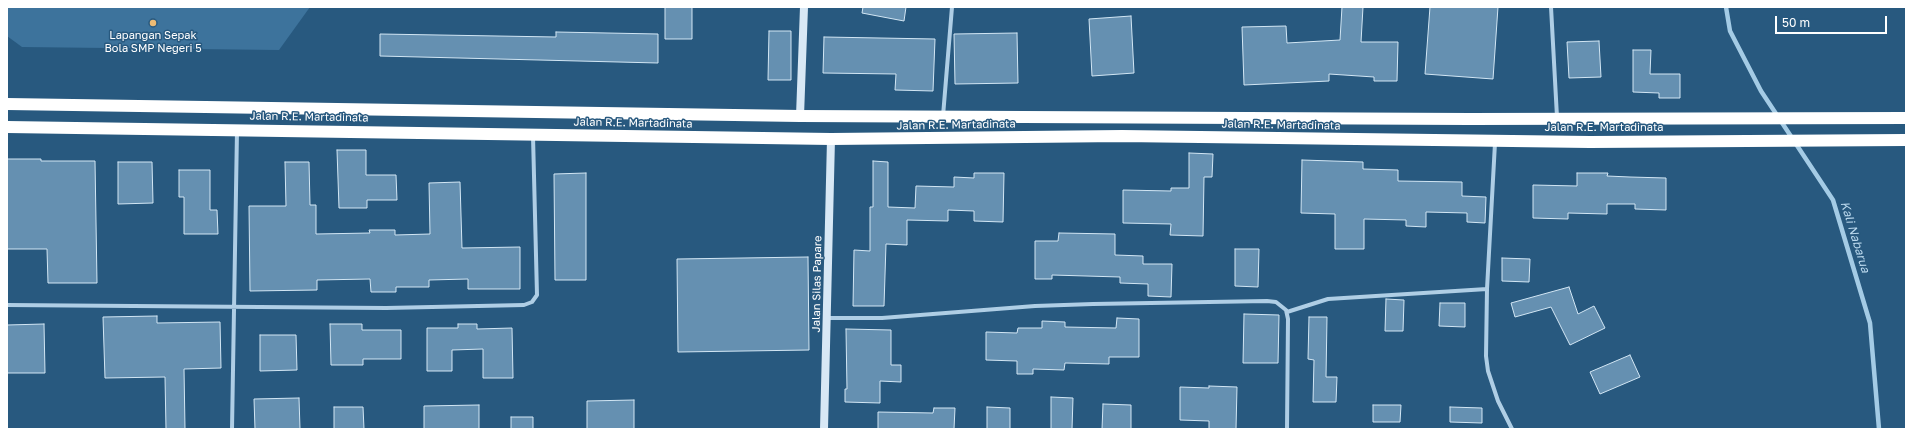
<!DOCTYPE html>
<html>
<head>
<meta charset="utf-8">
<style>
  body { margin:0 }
  #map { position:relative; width:1913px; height:436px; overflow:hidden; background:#28597f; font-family:"Golos Text",sans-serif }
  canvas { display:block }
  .frame { position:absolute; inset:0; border:8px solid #fff; pointer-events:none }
  .scale { position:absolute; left:1775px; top:16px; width:112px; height:18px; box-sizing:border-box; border:2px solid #fff; border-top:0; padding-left:5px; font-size:12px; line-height:14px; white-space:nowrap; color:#fff; -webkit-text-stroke:3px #28597f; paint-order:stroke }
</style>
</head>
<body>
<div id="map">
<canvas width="1913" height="436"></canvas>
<div class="frame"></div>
<div class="scale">50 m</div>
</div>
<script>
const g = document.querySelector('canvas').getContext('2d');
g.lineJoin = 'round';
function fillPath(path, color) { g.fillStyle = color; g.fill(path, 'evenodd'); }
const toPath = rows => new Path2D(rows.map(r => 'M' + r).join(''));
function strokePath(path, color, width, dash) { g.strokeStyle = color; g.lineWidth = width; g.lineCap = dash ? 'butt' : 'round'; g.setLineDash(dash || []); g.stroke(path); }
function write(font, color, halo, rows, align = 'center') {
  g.font = font + ' "Golos Text",sans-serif'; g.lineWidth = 3; g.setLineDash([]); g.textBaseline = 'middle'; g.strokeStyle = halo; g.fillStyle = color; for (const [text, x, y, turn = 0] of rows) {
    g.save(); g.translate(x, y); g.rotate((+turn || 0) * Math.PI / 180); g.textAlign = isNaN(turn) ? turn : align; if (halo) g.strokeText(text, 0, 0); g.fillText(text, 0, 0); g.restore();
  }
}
const green = toPath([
  [7,7,310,7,279,50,22,47,7,36]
]);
const stream = toPath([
  [1726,7,1730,31,1761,91,1833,200,1870,323,1879,429]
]);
const building = toPath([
  [665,7,692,7,692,39,665,39,665,7],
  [863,7,906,7,904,21,862,13,863,7],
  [1342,7,1363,7,1361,42,1398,42,1397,81,1374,81,1374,77,1329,74,1329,81,1244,85,1242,27,1286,26,1287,43,1340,40,1342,7],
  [1430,7,1498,7,1493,79,1425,74,1430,7],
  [1131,16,1134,73,1092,76,1089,19,1131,16],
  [769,31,791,31,791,80,768,80,769,31],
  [556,32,658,34,658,63,380,56,380,34,556,37,556,32],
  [1017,33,1018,83,955,84,954,34,1017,33],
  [824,37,935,39,933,91,895,90,896,74,823,73,824,37],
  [1599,41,1601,77,1569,78,1567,42,1599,41],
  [1633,50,1651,50,1650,74,1680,74,1680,98,1659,98,1659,93,1633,92,1633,50],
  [337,150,366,150,366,175,396,175,397,200,367,200,367,208,339,208,337,150],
  [1189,153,1213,154,1212,177,1204,177,1203,236,1170,235,1171,224,1123,223,1123,190,1171,191,1171,188,1189,188,1189,153],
  [7,159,41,159,41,161,95,161,97,283,48,283,47,249,7,249,7,159],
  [1302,160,1363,162,1363,169,1398,170,1398,181,1462,182,1462,196,1486,197,1485,223,1467,222,1467,213,1426,212,1426,227,1406,226,1406,220,1364,219,1364,249,1335,249,1335,214,1301,213,1302,160],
  [873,161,888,162,888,207,915,208,916,186,954,187,954,177,974,178,974,173,1004,173,1003,222,974,221,974,211,948,210,948,221,907,220,907,245,886,244,884,306,853,306,854,250,870,251,870,207,873,207,873,161],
  [118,162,152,162,153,203,118,204,118,162],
  [285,162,309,162,310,205,316,205,316,234,370,233,369,230,395,230,395,235,430,234,429,183,460,182,462,248,520,247,520,289,468,289,468,279,429,280,429,287,396,287,396,292,371,292,370,279,317,280,317,290,250,291,249,206,286,206,285,162],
  [179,170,210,170,210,210,217,210,218,234,184,234,184,197,179,197,179,170],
  [586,173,586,280,555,280,554,174,586,173],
  [1577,173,1608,173,1607,176,1630,177,1666,178,1666,210,1635,209,1635,204,1607,204,1607,214,1568,213,1568,219,1533,218,1533,185,1577,186,1577,173],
  [1059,233,1115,234,1115,255,1143,256,1143,264,1172,264,1171,297,1148,296,1148,284,1120,283,1120,277,1052,275,1052,279,1035,279,1035,241,1058,241,1059,233],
  [1235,249,1259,249,1258,287,1235,286,1235,249],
  [808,257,809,350,678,352,677,259,808,257],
  [1502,258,1530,259,1529,282,1502,281,1502,258],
  [1569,287,1578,314,1594,306,1605,328,1570,345,1551,307,1515,317,1511,303,1569,287],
  [1386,299,1404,300,1403,331,1385,331,1386,299],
  [1440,303,1465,303,1465,327,1439,326,1440,303],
  [1244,314,1279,315,1278,363,1243,363,1244,314],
  [157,316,157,323,220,322,221,368,184,369,185,429,166,429,165,377,105,378,103,317,157,316],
  [1309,317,1327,317,1326,377,1337,377,1336,402,1313,402,1314,360,1308,359,1309,317],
  [1117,318,1139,319,1139,357,1109,357,1109,364,1065,363,1064,370,1033,369,1033,374,1017,374,1017,361,986,360,986,332,1017,333,1018,328,1042,328,1042,321,1065,322,1065,327,1116,328,1117,318],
  [44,324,45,373,7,373,7,325,44,324],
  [330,324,362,324,362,330,401,330,401,359,363,359,363,365,331,365,330,324],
  [458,324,477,324,477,329,512,328,513,378,483,378,483,349,452,350,452,371,427,371,427,328,458,328,458,324],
  [846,329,891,330,891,365,901,365,901,382,880,381,880,403,845,402,845,389,847,389,846,329],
  [260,335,296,335,297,370,260,371,260,335],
  [1630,355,1640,377,1600,394,1590,372,1630,355],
  [1209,386,1237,387,1236,429,1209,429,1209,421,1180,420,1180,387,1209,388,1209,386],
  [1051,397,1073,398,1072,429,1051,429,1051,397],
  [299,398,300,429,255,429,254,399,299,398],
  [634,400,634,429,587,429,587,401,634,400],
  [1103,404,1131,405,1131,429,1102,429,1103,404],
  [479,405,479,429,424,429,424,406,479,405],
  [1373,405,1401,405,1400,422,1373,422,1373,405],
  [334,407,363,407,364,429,334,429,334,407],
  [987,407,1010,408,1010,429,987,429,987,407],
  [1450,407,1482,408,1482,423,1450,422,1450,407],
  [934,408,955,408,954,429,878,429,878,412,933,413,934,408],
  [511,417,533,417,533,429,511,429,511,417]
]);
const street = toPath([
  [1551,7,1557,117],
  [943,116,952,7],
  [1495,143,1487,289,1486,356,1488,371,1498,401,1512,429],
  [7,305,386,308,524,305,532,302,537,295,533,136],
  [1287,312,1328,299,1487,289],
  [827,318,882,318,1035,306,1093,304,1267,301,1276,302,1286,310,1288,319,1287,429],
  [232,429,237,131]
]);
const secondary = toPath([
  [800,116,804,7],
  [824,429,831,139]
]);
const highway = toPath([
  [7,104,800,116,1470,119,1906,118],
  [7,127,831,139,1122,136,1590,142,1906,140]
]);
const markers = [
  [153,23,4,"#edbb75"]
];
const poiNames = [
  ["Lapangan Sepak",153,36],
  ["Bola SMP Negeri 5",153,49]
];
const streetNames = [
  ["Jalan R.E. Martadinata",309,117,1],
  ["Jalan R.E. Martadinata",633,123,1],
  ["Jalan R.E. Martadinata",956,125,-1],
  ["Jalan R.E. Martadinata",1281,125,1],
  ["Jalan R.E. Martadinata",1604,128],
  ["Jalan Silas Papare",817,284,-89]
];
const waterNames = [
  ["Kali Nabarua",1855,237,73]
];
fillPath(green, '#3d739c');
strokePath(stream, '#a4cbe5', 4.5);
fillPath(building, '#6590b1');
strokePath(building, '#d2e6f4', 1);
strokePath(street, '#afcee5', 4);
strokePath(secondary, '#d8e8f5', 8);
strokePath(highway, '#fff', 12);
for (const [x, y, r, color] of markers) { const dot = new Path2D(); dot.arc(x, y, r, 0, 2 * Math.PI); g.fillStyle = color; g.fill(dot); strokePath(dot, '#28597f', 1.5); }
write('11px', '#fff', '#28597f', poiNames);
write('11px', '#fff', '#28597f', streetNames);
write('italic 12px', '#bad8ed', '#28597f', waterNames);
</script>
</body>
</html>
